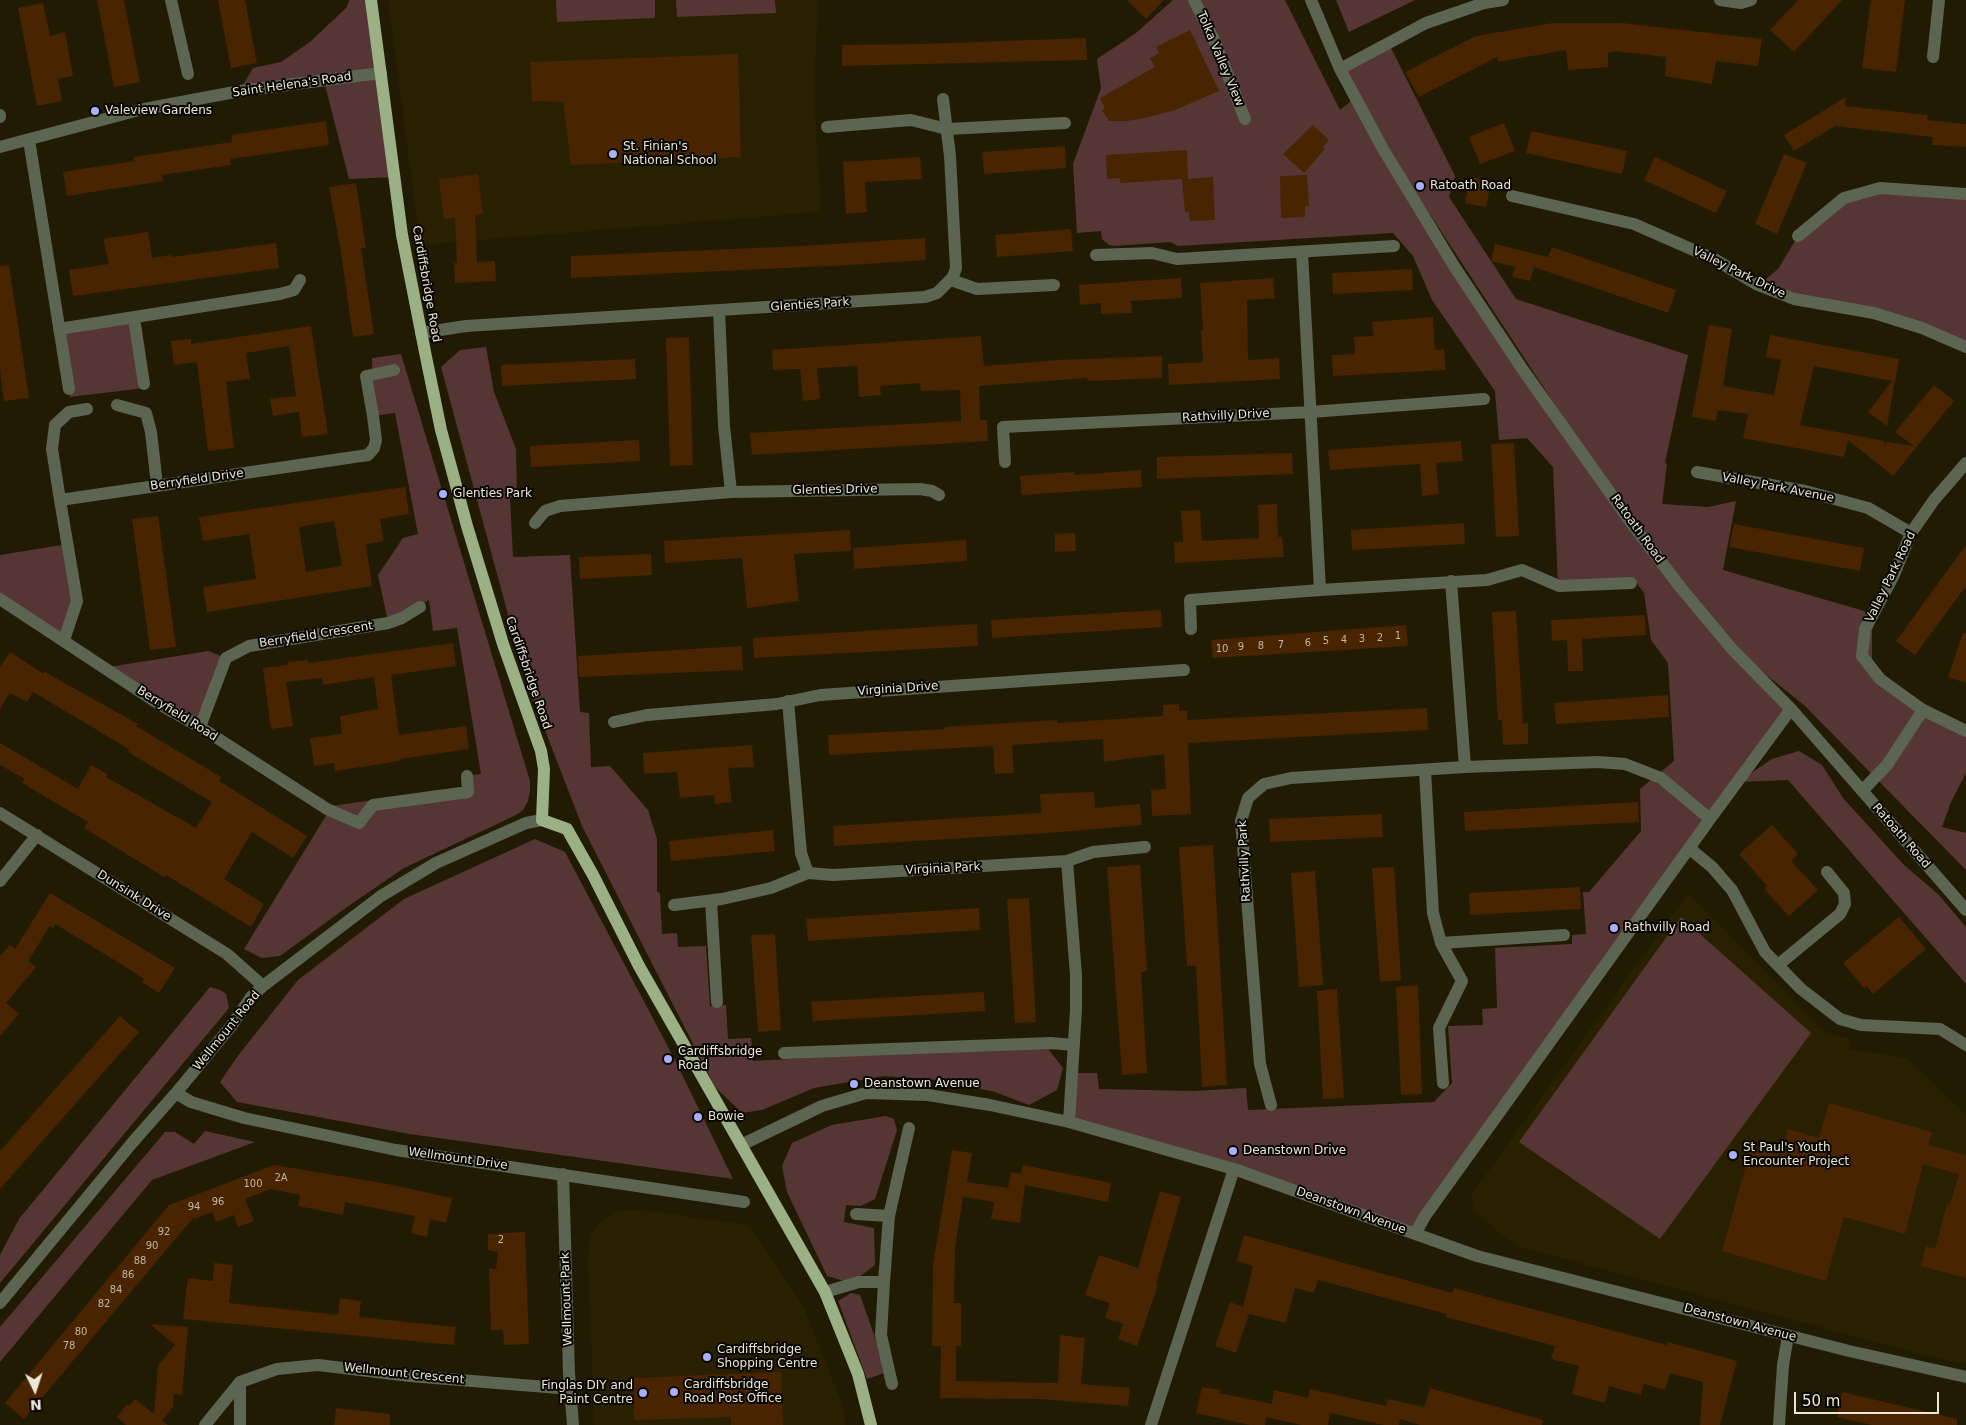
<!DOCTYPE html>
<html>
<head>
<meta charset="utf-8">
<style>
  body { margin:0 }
  #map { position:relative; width:1966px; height:1425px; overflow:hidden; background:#221b03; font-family:"DejaVu Sans",sans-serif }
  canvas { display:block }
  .north { position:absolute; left:10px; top:1365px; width:50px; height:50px; -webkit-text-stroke:4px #080601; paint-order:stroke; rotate:176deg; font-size:14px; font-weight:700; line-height:20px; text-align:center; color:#ebe6d7 }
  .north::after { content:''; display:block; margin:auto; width:18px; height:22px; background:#ebe6d7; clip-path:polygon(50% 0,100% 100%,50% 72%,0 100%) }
  .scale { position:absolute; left:1794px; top:1392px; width:145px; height:22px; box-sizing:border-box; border:2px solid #ebe6d7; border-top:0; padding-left:6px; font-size:15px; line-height:18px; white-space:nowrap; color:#ebe6d7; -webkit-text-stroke:4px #080601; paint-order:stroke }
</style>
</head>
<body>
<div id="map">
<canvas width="1966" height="1425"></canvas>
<div class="north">N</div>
<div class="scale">50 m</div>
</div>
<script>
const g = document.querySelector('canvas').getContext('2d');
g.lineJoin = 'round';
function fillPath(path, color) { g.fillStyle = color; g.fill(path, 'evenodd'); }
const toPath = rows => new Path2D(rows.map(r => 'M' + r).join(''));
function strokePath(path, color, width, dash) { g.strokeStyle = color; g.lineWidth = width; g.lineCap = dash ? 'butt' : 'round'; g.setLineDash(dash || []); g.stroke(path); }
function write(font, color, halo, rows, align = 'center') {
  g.font = font + ' "DejaVu Sans",sans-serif'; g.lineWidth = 4; g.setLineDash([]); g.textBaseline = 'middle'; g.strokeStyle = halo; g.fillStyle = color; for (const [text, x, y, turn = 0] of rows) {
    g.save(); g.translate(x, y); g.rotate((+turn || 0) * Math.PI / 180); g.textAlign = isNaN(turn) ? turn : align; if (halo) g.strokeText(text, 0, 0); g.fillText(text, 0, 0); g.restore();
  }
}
const built = toPath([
  [388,0,818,0,814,95,821,212,420,245],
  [1688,893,1825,1032,1851,1039,1849,1049,1907,1058,1966,1115,1966,1361,1962,1363,1935,1358,1516,1246,1473,1210,1472,1194],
  [636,1209,749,1225,804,1308,843,1407,846,1425,594,1425,588,1256,591,1234,603,1219,620,1210]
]);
const green = toPath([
  [349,0,370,0,379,72,240,90,253,68,281,62,310,42,347,7],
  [556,0,655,0,655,18,557,22],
  [676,0,775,0,776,13,677,17],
  [1173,0,1285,0,1340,110,1357,96,1403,179,1628,521,1787,713,1414,1233,1069,1122,1074,1073,1097,1073,1099,1089,1193,1091,1246,1088,1248,1110,1434,1102,1452,1083,1448,1026,1483,1025,1482,1009,1497,1008,1495,948,1572,944,1572,935,1586,934,1583,892,1589,892,1641,831,1640,789,1674,761,1668,663,1651,640,1644,593,1636,582,1558,586,1553,467,1527,438,1499,440,1495,391,1432,300,1413,256,1393,233,1178,246,1170,242,1114,246,1109,245,1102,239,1101,231,1077,233,1073,164,1101,88,1097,59,1136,33],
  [1336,0,1415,0,1349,32],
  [1389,44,1455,176,1449,197,1516,299,1688,355,1665,463,1667,464,1662,504,1708,507,1736,501,1723,570,1878,615,1872,630,1872,662,1880,679,1966,731,1966,773,1951,802,1942,827,1966,833,1966,870,1805,706,1733,648,1594,464,1406,178,1343,68],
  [380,74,395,177,349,179,324,81],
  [1880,189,1966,197,1966,347,1759,285,1778,269,1798,236,1844,198],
  [134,318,144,388,70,397,61,330],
  [486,347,494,392,516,449,517,498,510,498,513,557,570,555,580,712,589,713,591,767,610,766,648,810,657,839,657,892,660,893,662,934,677,933,678,947,706,946,710,1006,726,1005,728,1039,751,1038,753,1061,1045,1045,1063,1068,1057,1090,1029,1105,995,1092,940,1080,884,1076,814,1088,762,1110,742,1113,715,1087,582,826,526,681,441,367,460,350],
  [401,354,530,781,530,791,528,801,523,810,516,815,404,868,347,907,280,956,262,958,244,949,332,806,469,786,468,776,481,774,457,628,433,631,429,600,401,617,388,622,378,575,403,538,418,534,395,413,373,416,372,358],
  [68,544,76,601,64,639,0,598,0,555],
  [208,651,226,658,199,724,109,667],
  [1799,751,1822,765,1843,798,1904,865,1938,894,1966,927,1966,984,1788,780,1738,782,1772,759],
  [535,839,565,852,675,1060,733,1179,410,1134,237,1102,220,1082,237,1057,298,980,404,899],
  [1681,917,1811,1033,1660,1239,1519,1142],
  [210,987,220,990,226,994,229,1008,0,1283,0,1255,19,1219],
  [886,1116,894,1119,897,1130,875,1199,861,1206,846,1205,844,1222,874,1228,875,1265,859,1277,844,1281,827,1276,787,1192,782,1166,792,1143,832,1125],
  [205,1131,255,1142,152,1180,0,1362,0,1327,165,1132,175,1132,194,1144],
  [851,1293,860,1295,887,1372,867,1379,838,1301]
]);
const building = toPath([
  [97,0,124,0,140,82,114,87],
  [218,0,245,0,257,63,231,68],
  [1127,0,1164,0,1146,19],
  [1798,0,1842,0,1794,52,1770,30],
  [1871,0,1905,0,1896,72,1862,68],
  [43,3,50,36,65,32,73,76,58,79,62,101,37,106,18,8],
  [1553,23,1622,23,1762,39,1758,66,1716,61,1712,84,1665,76,1666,57,1614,51,1614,52,1608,52,1608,67,1568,70,1566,50,1498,62,1497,57,1419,97,1405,72,1476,36],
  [1190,30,1219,91,1175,110,1145,118,1127,121,1109,121,1102,110,1105,108,1100,98,1155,67,1150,58,1159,53,1156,47],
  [1086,38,1087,60,842,66,842,45,922,44],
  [738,54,741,157,571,165,563,102,532,101,530,62],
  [1846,97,1845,106,1928,115,1927,120,1966,124,1966,147,1932,145,1933,137,1835,126,1794,151,1784,135],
  [326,121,329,145,230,159,231,165,162,175,163,181,67,196,63,172,134,161,134,157,232,142,231,135],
  [1504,123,1515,151,1480,164,1469,137],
  [1313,125,1329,140,1323,147,1325,149,1304,173,1283,154],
  [1531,131,1627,151,1622,174,1526,153],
  [1065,146,1066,168,984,174,982,152],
  [1187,150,1188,179,1213,177,1215,220,1190,221,1189,212,1185,212,1182,179,1120,183,1120,178,1107,179,1106,155],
  [1784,154,1807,163,1777,234,1755,224],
  [920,157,922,179,865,182,867,212,846,214,843,162],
  [1655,157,1727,191,1716,213,1644,180],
  [478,174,483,214,475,215,477,262,495,261,496,281,455,283,454,263,457,263,455,218,444,219,439,179],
  [1307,175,1309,206,1305,206,1305,217,1281,218,1280,176],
  [1470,177,1491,181,1486,207,1465,203],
  [356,183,366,248,361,248,374,334,353,337,341,252,329,187],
  [1071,229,1073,251,997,257,995,235],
  [148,232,152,258,171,255,172,257,276,243,279,268,73,296,69,270,109,264,103,239],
  [925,238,926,260,850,265,571,278,571,256,802,246],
  [1495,244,1548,257,1552,247,1676,290,1668,313,1534,267,1530,281,1512,277,1515,267,1491,261],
  [9,265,29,398,4,401,0,370,0,266],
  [1412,269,1413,290,1333,294,1332,273],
  [1181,278,1182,298,1131,301,1132,313,1101,314,1101,303,1080,305,1079,285],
  [1273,278,1275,298,1247,300,1248,360,1279,358,1280,379,1169,385,1168,364,1203,362,1201,330,1203,330,1200,283],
  [1433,317,1435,350,1444,349,1446,370,1333,376,1332,355,1355,354,1354,337,1374,336,1372,322],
  [1709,325,1732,329,1723,386,1774,395,1781,360,1766,357,1770,335,1899,359,1887,426,1868,412,1892,381,1814,366,1800,425,1885,441,1884,446,1887,442,1914,446,1895,432,1934,385,1954,401,1893,476,1848,440,1844,457,1743,438,1748,414,1718,410,1716,421,1692,417],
  [311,326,328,434,302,437,299,412,273,416,270,399,296,396,289,346,264,350,246,353,250,379,226,382,234,448,208,451,197,362,174,365,171,341,191,339,191,344],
  [981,336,984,366,1058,360,1162,356,1162,378,1088,381,1087,378,979,386,980,420,987,420,988,441,752,455,750,433,961,421,960,390,921,391,920,383,880,386,881,395,859,397,857,366,817,368,820,399,803,401,800,369,773,370,772,350],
  [689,337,693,465,670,466,666,338],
  [635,359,636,379,502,386,501,365],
  [639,440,640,461,531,467,530,446],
  [1461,441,1463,461,1436,463,1439,494,1422,496,1420,464,1330,470,1328,450],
  [1514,443,1519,536,1496,537,1491,444],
  [1292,453,1293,474,1157,479,1157,457],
  [1141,470,1142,487,1022,495,1020,476,1074,472,1074,475],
  [405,487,409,514,380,519,384,541,366,544,372,586,207,612,203,587,256,579,249,534,203,541,199,517],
  [334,521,342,566,306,572,299,527],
  [1277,504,1278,537,1282,537,1284,557,1175,563,1174,542,1183,542,1181,511,1200,510,1202,541,1259,538,1258,505],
  [158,516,176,647,150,650,132,519],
  [1464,523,1465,544,1352,550,1351,530],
  [1734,524,1864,548,1860,571,1729,547],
  [850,530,851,551,794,554,799,601,747,608,742,558,665,563,664,541],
  [1075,533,1076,551,1055,552,1055,534],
  [966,540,967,561,854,569,853,548],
  [1966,545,1966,586,1915,655,1896,641],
  [651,554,652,575,580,579,579,557],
  [1161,610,1162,627,992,638,991,620],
  [1516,611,1523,724,1528,723,1528,744,1503,745,1502,720,1498,720,1492,612],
  [1645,615,1646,635,1582,639,1583,671,1568,671,1567,640,1552,641,1551,620],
  [977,624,978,646,754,658,753,638],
  [1406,625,1408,646,1213,658,1211,640],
  [1963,633,1966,633,1966,683,1948,677],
  [453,643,456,666,391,675,399,735,466,726,469,749,400,759,400,761,335,771,334,763,314,766,310,738,342,734,340,716,378,709,374,677,323,685,322,678,286,682,293,726,271,729,263,668,288,665,288,662,308,660,308,663],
  [742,646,743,670,579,677,578,656],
  [10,652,44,674,45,672,138,724,136,726,221,777,219,781,307,836,293,858,252,832,224,879,264,904,251,927,166,875,164,877,84,828,88,822,22,783,25,779,0,765,0,743,78,789,91,765,108,774,106,777,196,828,212,802,128,752,129,749,33,692,27,702,10,693,0,709,0,667],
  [1668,695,1669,717,1556,724,1554,703],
  [1179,704,1179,711,1187,711,1187,720,1427,708,1428,730,1188,743,1191,814,1152,816,1151,790,1166,789,1164,754,1104,762,1103,739,1012,745,1014,773,995,774,993,746,829,755,828,735,945,729,945,727,1038,721,1057,720,1057,723,1163,716,1163,705],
  [752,745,754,767,728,768,732,802,715,804,714,795,680,798,677,772,644,774,643,753],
  [1094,792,1095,808,1140,804,1142,825,1047,833,834,846,833,826,1041,813,1040,794],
  [1638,802,1639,822,1465,831,1464,812],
  [1382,814,1383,837,1270,842,1269,819],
  [1772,825,1798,854,1791,861,1818,890,1789,916,1764,889,1767,886,1739,854],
  [773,830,775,851,671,861,669,841],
  [1213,845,1227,1085,1202,1087,1196,966,1187,966,1179,847],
  [1140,865,1147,971,1141,972,1147,1073,1122,1075,1107,867],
  [1394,867,1401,980,1380,982,1372,868],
  [1315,871,1323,985,1299,987,1291,873],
  [1580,887,1581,909,1470,915,1469,893],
  [50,893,175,968,159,993,142,982,144,979,116,961,55,924,53,928,50,926,28,961,36,967,6,1003,19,1014,0,1036,0,956,10,945,15,949],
  [1029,898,1036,1022,1015,1023,1007,899],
  [979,908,980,930,808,941,806,919],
  [1899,917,1926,949,1873,994,1867,986,1864,988,1843,963],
  [775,934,781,1030,758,1032,751,935],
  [1418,985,1422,1094,1401,1095,1396,987],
  [1337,989,1344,1098,1323,1099,1317,991],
  [984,992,985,1011,813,1021,811,1002],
  [120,1016,139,1032,0,1189,0,1151],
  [1829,1103,1932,1132,1928,1145,1966,1155,1966,1278,1921,1266,1926,1246,1935,1249,1947,1204,1950,1205,1959,1174,1923,1164,1905,1234,1844,1217,1826,1281,1722,1251,1751,1147,1780,1155,1788,1129,1819,1138],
  [952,1150,972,1153,967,1182,1008,1188,1011,1172,1021,1174,1023,1165,1111,1183,1108,1202,1025,1185,1020,1223,991,1219,994,1202,963,1197,955,1248,954,1303,961,1303,961,1346,956,1346,956,1381,1058,1383,1060,1335,1085,1338,1081,1384,1130,1388,1128,1406,1041,1399,940,1398,941,1346,932,1346,933,1264],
  [274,1165,388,1184,452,1198,446,1223,430,1219,427,1237,411,1233,415,1216,345,1202,343,1215,298,1206,300,1195,271,1189,245,1199,254,1221,238,1227,234,1215,216,1222,212,1212,194,1219,194,1217,24,1419,5,1403,169,1205],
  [1160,1191,1181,1197,1156,1284,1158,1285,1137,1346,1118,1339,1123,1324,1105,1318,1110,1303,1085,1295,1099,1255,1138,1268],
  [525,1232,529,1344,504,1345,503,1330,491,1330,489,1268,496,1269,498,1252,488,1250,488,1234],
  [1244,1235,1452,1293,1454,1288,1667,1345,1668,1342,1737,1361,1720,1425,1700,1425,1703,1382,1670,1373,1665,1390,1644,1384,1641,1395,1609,1386,1605,1403,1572,1394,1579,1366,1551,1359,1555,1346,1446,1317,1447,1314,1318,1280,1314,1293,1295,1288,1286,1323,1249,1314,1236,1353,1215,1346,1230,1302,1243,1307,1253,1266,1237,1261],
  [214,1263,233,1265,229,1303,338,1315,340,1298,361,1301,359,1317,456,1327,454,1345,183,1319,188,1278,213,1281],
  [150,1324,188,1327,182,1395,174,1394,173,1407,162,1421,168,1425,126,1425,117,1417,127,1404,129,1406,135,1399,154,1414,158,1366,175,1345],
  [781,1372,783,1425,731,1425,731,1417,634,1420,633,1378],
  [1202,1387,1220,1390,1219,1393,1272,1404,1274,1390,1308,1398,1310,1389,1386,1406,1388,1399,1424,1407,1430,1388,1543,1420,1542,1425,1420,1425,1400,1419,1399,1425,1384,1425,1330,1413,1328,1425,1301,1425,1266,1417,1265,1425,1250,1425,1196,1413],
  [1842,1392,1957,1419,1957,1425,1872,1425,1837,1417],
  [336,1408,390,1414,390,1425,334,1425]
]);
const minor = toPath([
  [171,0,188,74],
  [1194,0,1214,40,1245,119],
  [1311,0,1340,69,1383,149,1454,266,1523,370,1630,521,1681,588,1732,649,1791,709,1966,910],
  [1720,0,1741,3,1751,0],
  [1933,57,1939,0],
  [1340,69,1426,23,1484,3,1503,0],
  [0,115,0,117],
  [827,127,911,120,947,129,1065,123],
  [29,140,69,389],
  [0,147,139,110,240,91,381,73],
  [1512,196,1634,224,1714,259,1758,285,1794,299,1874,313,1922,328,1966,347],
  [1798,236,1844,198,1880,188,1966,194],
  [1302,252,1320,590],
  [1096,255,1152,253,1177,259,1394,246],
  [951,280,977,289,1054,285],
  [719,310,724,426,731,492],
  [134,318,144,384],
  [59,329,280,294,294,290,300,280],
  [421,333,466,326,925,297,937,293,953,277,956,268,950,156,943,99],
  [117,405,146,413,151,432,157,485],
  [1005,462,1003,427,1311,412,1484,399],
  [1966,463,1934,500,1911,533,1893,577,1865,629,1862,656,1880,679,1923,710,1966,731],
  [1697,472,1805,491,1868,508,1911,533],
  [60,500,52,449,55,425,69,412,87,409],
  [535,523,545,511,560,506,731,492,920,489,932,491,939,495],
  [1451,581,1465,767],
  [0,599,159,704,200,727,327,809,359,823,373,805,468,792,467,776],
  [1191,629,1190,600,1320,590,1487,580,1522,570,1559,586,1631,583],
  [64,640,77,601,60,500,368,455,374,448,376,440,373,416,366,376,394,370],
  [788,701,801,853,808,873,833,875,1067,861,1093,852,1145,847],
  [614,722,647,715,777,704,820,695,1184,670],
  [200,727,226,658,249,646,388,623,402,618,420,607],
  [1425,770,1433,913,1441,943,1462,981,1439,1028,1443,1083],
  [1862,791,1887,765,1923,710],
  [0,813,227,954,263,986],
  [1689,848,1712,867,1732,890,1765,952,1801,989,1840,1019,1861,1025,1940,1029,1966,1045],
  [1067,861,1076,975,1076,1010,1069,1122],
  [0,881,37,835],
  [711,901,717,1002],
  [674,905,722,899,771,888,808,873],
  [1441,943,1564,935],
  [1778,965,1840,914,1845,904,1844,893,1827,872],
  [784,1053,1051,1043,1074,1045],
  [176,1093,191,1102,244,1118,396,1150,744,1202],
  [1271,1105,1260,1064,1241,821,1248,798,1264,784,1291,778,1465,767,1598,762,1625,764,1661,778,1710,819],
  [741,1145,822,1106,866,1093,928,1095,990,1105,1069,1122,1234,1169,1477,1256,1849,1351,1966,1377],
  [563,1174,569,1373,573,1425],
  [856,1214,889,1216],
  [1415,1234,1425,1216,1710,819,1791,709],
  [825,1292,859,1282,884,1282],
  [0,1303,132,1143,176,1093,232,1025,251,997,263,986,381,896,436,863,526,823,542,820],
  [892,1384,881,1335,884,1282,889,1216,909,1128],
  [205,1425,240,1382,277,1369,318,1365,410,1376,571,1389],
  [240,1425,240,1382],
  [1151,1425,1234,1169],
  [1779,1425,1783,1365,1788,1336]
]);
const major = toPath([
  [371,0,402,235,425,352,441,430,467,526,503,644,541,751,544,769,542,820,567,829,593,875,639,966,825,1292,858,1374,871,1425]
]);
const markers = [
  [95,111,5,"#a8b0fc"],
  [613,154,5,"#a8b0fc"],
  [1420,186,5,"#a8b0fc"],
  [443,494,5,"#a8b0fc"],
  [1614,928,5,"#a8b0fc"],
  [668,1059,5,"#a8b0fc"],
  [854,1084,5,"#a8b0fc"],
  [698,1117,5,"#a8b0fc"],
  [1233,1151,5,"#a8b0fc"],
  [1733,1155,5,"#a8b0fc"],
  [707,1357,5,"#a8b0fc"],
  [674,1392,5,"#a8b0fc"],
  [643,1393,5,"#a8b0fc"]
];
const numberNames = [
  ["1",1398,636],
  ["2",1380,638],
  ["3",1362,639],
  ["4",1344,640],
  ["5",1326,641],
  ["6",1308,643],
  ["7",1281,645],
  ["8",1261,646],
  ["9",1241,647],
  ["10",1222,649],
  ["2A",281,1178],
  ["100",253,1184],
  ["96",218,1202],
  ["94",194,1207],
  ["92",164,1232],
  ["2",501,1240],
  ["90",152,1246],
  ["88",140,1261],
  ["86",128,1275],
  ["84",116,1290],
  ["82",104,1304],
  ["80",81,1332],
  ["78",69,1346]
];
const streetNames = [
  ["Tolka Valley View",1220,59,67],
  ["Saint Helena's Road",292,85,-8],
  ["Valley Park Drive",1739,273,26],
  ["Cardiffsbridge Road",426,284,80],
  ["Glenties Park",810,305,-4],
  ["Rathvilly Drive",1226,416,-3],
  ["Berryfield Drive",197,480,-8],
  ["Valley Park Avenue",1778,488,11],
  ["Glenties Drive",835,490,-1],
  ["Ratoath Road",1637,529,54],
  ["Valley Park Road",1891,577,-64],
  ["Berryfield Crescent",316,635,-9],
  ["Cardiffsbridge Road",528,673,71],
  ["Virginia Drive",898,689,-4],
  ["Berryfield Road",177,714,32],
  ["Ratoath Road",1901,836,49],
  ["Rathvilly Park",1245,861,-93],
  ["Virginia Park",943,869,-3],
  ["Dunsink Drive",134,896,32],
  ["Wellmount Road",227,1031,-51],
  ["Wellmount Drive",458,1159,8],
  ["Deanstown Avenue",1351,1211,20],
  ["Wellmount Park",567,1299,-92],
  ["Deanstown Avenue",1740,1323,15],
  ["Wellmount Crescent",404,1374,6]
];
const poiNames = [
  ["Valeview Gardens",105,111],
  ["St. Finian's",623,147],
  ["National School",623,161],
  ["Ratoath Road",1430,186],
  ["Glenties Park",453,494],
  ["Rathvilly Road",1624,928],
  ["Cardiffsbridge",678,1052],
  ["Road",678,1066],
  ["Deanstown Avenue",864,1084],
  ["Bowie",708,1117],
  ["St Paul's Youth",1743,1148],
  ["Encounter Project",1743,1162],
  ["Deanstown Drive",1243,1151],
  ["Cardiffsbridge",717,1350],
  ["Shopping Centre",717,1364],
  ["Cardiffsbridge",684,1385],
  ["Road Post Office",684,1399],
  ["Finglas DIY and",633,1386,"right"],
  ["Paint Centre",633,1400,"right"]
];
fillPath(built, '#292000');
fillPath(green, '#553634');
fillPath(building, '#482400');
strokePath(minor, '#5b6551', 12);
strokePath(major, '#9cb086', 12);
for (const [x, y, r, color] of markers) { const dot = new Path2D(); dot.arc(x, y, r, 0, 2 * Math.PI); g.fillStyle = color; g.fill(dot); strokePath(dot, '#080601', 2); }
write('10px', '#c2b6a1', null, numberNames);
write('12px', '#ebe6d7', '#080601', streetNames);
write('12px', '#ebe6d7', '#080601', poiNames, 'left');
</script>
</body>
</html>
